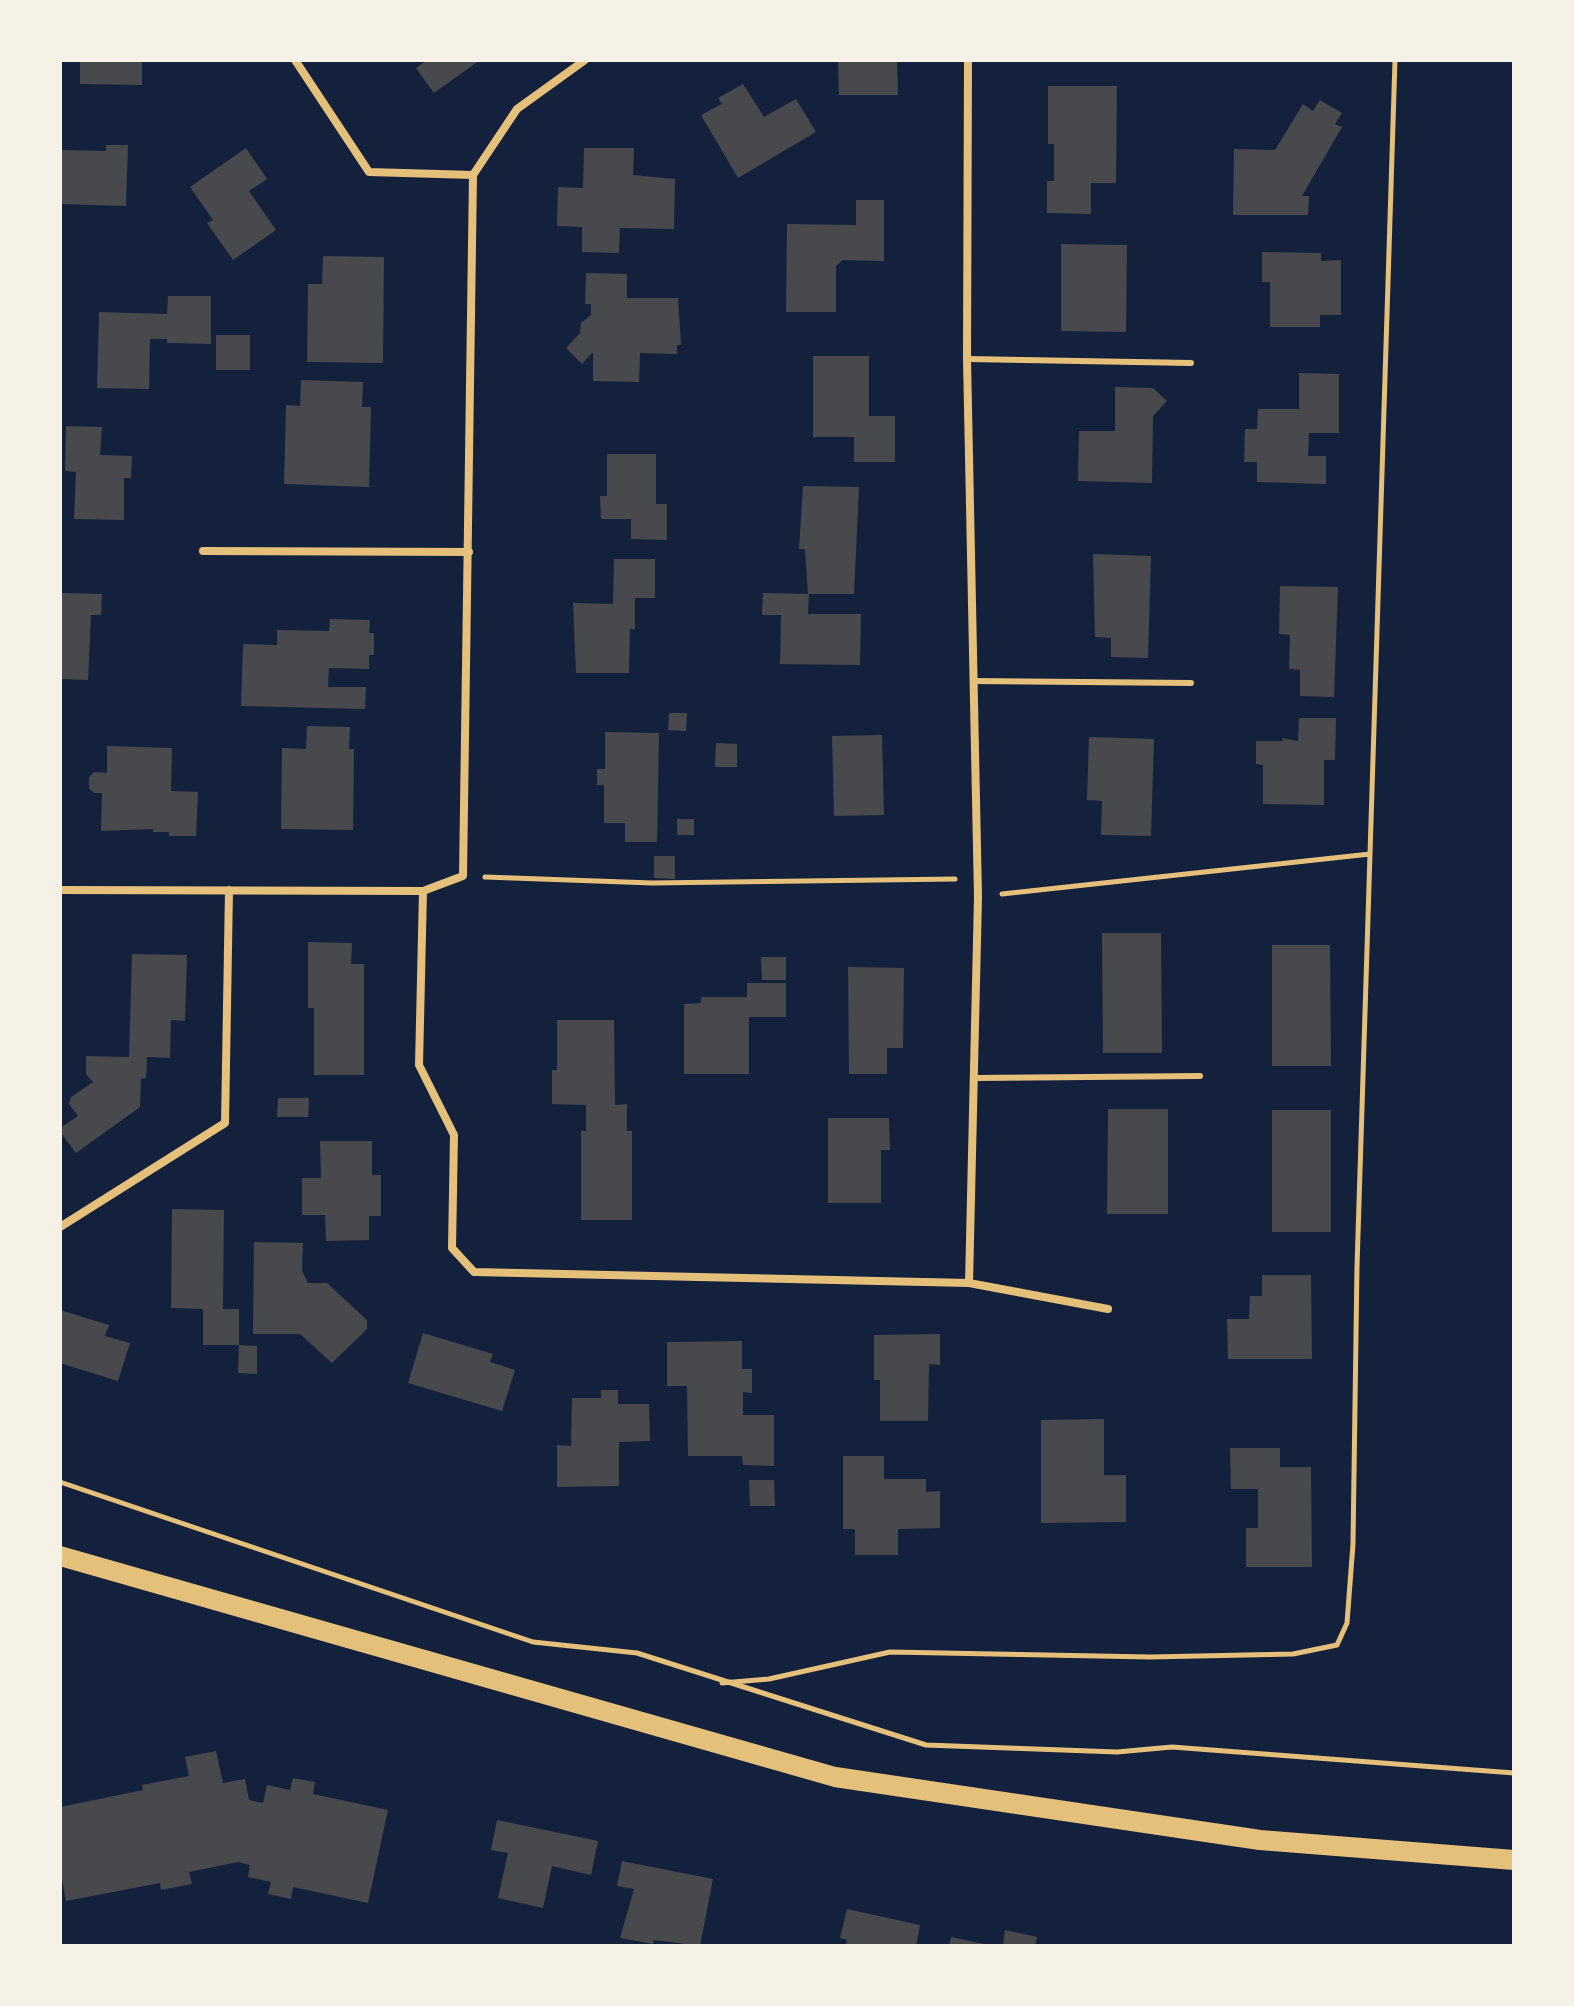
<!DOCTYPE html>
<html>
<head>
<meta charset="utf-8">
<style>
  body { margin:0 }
  #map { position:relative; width:1574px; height:2006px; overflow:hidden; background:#14213d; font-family:Manrope,sans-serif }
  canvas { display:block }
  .frame { position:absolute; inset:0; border:62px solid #f6f1e7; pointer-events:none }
</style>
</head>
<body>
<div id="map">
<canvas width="1574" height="2006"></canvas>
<div class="frame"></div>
</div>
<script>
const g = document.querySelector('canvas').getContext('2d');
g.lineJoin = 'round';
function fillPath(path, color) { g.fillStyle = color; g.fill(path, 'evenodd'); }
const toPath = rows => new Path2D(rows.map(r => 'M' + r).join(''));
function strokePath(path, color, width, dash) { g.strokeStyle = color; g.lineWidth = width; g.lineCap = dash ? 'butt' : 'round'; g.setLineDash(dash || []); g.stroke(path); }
const building = toPath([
  [80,60,142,60,142,85,80,84],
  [427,60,480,60,434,93,416,68],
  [838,60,897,60,898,95,839,95],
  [743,84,764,117,796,99,816,132,738,178,701,115,722,104,718,98],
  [1048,86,1117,86,1116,183,1091,183,1091,214,1047,213,1047,181,1054,181,1054,144,1048,144],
  [1320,100,1342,113,1335,124,1342,127,1302,196,1309,196,1308,215,1233,215,1234,149,1275,150,1303,104,1313,111],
  [106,145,128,145,126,206,60,204,60,150,106,151],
  [246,148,267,179,249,191,276,230,233,260,207,223,213,220,190,187],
  [584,148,634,148,633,175,675,179,674,229,620,228,619,253,582,252,582,227,557,226,558,187,583,188],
  [856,200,884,200,884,261,843,260,836,266,836,312,786,312,787,224,856,225],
  [1061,244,1127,245,1126,332,1061,331],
  [1262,252,1321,253,1321,261,1341,260,1341,315,1320,315,1320,327,1270,327,1270,282,1262,282],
  [323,256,384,257,383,363,307,362,308,284,322,284],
  [586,273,627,274,627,298,678,298,681,345,677,345,677,354,640,353,639,382,593,381,593,352,582,364,566,348,580,333,581,323,591,315,591,304,585,304],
  [168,296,211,296,211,344,167,343,167,339,150,339,149,389,97,388,99,312,167,314],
  [216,335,250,335,250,370,216,370],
  [813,356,869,356,869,416,895,416,895,462,854,462,854,437,813,437],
  [1299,373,1339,374,1339,433,1309,433,1308,456,1326,456,1326,484,1257,482,1257,462,1244,462,1245,429,1257,429,1258,409,1299,409],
  [301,380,363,382,362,407,371,407,369,487,284,484,286,405,300,406],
  [1115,387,1153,388,1167,401,1153,416,1152,483,1078,481,1079,431,1115,431],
  [66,426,102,427,100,455,132,456,131,478,124,478,124,520,74,519,76,472,65,471],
  [607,454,656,454,656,504,667,504,667,540,631,539,631,519,601,519,600,496,607,496],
  [803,486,859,487,854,594,809,594,808,614,861,614,860,665,780,664,781,615,762,615,763,593,808,594,805,549,799,549],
  [1093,554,1151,556,1148,658,1111,657,1111,638,1095,637],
  [614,559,655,559,655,598,635,598,635,629,630,629,629,673,576,673,573,603,613,604],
  [1280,586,1338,587,1334,697,1300,696,1300,670,1289,669,1290,635,1279,634],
  [60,593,102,594,101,615,91,615,88,680,60,679],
  [330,619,370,620,369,633,374,633,374,655,369,655,369,669,329,668,328,687,366,687,365,709,241,706,243,644,277,645,277,630,329,631],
  [669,713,687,713,686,731,668,730],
  [1299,718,1336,718,1335,760,1324,760,1324,805,1263,804,1263,765,1256,764,1256,741,1283,741,1282,738,1298,741],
  [307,726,350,727,349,749,354,749,353,830,281,829,282,748,306,749],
  [605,732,659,733,657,842,625,842,625,823,604,823,604,785,597,785,597,769,605,769],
  [882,735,884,815,834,816,832,736],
  [1089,737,1154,739,1151,836,1101,835,1102,801,1087,800],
  [716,743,737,744,737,767,715,767],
  [107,746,172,748,171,791,198,792,196,836,169,836,169,832,153,832,153,829,101,831,102,793,94,793,89,788,89,777,94,772,107,773],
  [677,819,694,819,694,835,677,835],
  [654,856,675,856,675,879,654,878],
  [1102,933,1161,933,1162,1053,1103,1053],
  [308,942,352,943,351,964,364,964,364,1075,314,1075,314,1008,308,1008],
  [1272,945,1330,945,1331,1066,1272,1066],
  [132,954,187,955,185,1021,171,1020,170,1058,147,1057,146,1078,141,1079,140,1107,76,1153,61,1133,63,1126,78,1116,69,1104,71,1097,93,1082,86,1074,86,1056,129,1057],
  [761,957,786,957,786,980,762,980],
  [848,967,904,968,903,1048,887,1048,887,1074,849,1074],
  [747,983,786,983,786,1017,749,1017,749,1074,684,1074,684,1004,701,1003,701,997,747,997],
  [557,1020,614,1020,615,1105,627,1104,627,1131,632,1131,632,1220,581,1220,581,1131,586,1131,586,1105,552,1104,552,1070,557,1070],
  [278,1098,309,1098,308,1117,277,1117],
  [1108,1109,1168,1109,1168,1214,1107,1214],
  [1272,1110,1331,1110,1331,1232,1272,1232],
  [828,1118,889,1118,890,1150,881,1150,881,1203,828,1203],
  [320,1141,372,1141,372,1175,381,1175,381,1216,369,1216,369,1240,326,1241,325,1215,302,1215,302,1178,321,1178],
  [172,1209,224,1210,223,1309,239,1309,239,1345,257,1346,257,1374,238,1373,239,1345,203,1345,203,1309,171,1308],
  [254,1242,303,1243,302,1271,308,1283,327,1283,367,1320,367,1329,332,1363,300,1334,253,1334],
  [1262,1275,1311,1275,1312,1359,1228,1359,1227,1319,1249,1319,1250,1296,1262,1296],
  [60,1310,109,1325,105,1336,130,1343,118,1381,60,1363],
  [423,1333,493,1354,490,1362,515,1370,502,1411,408,1383],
  [940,1334,940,1365,929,1364,928,1421,880,1421,880,1380,874,1380,874,1335],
  [742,1341,742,1369,752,1369,752,1393,743,1392,743,1415,774,1415,774,1466,743,1465,742,1456,688,1456,687,1386,667,1386,667,1342],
  [601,1390,618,1390,618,1404,649,1404,650,1441,619,1442,619,1486,557,1487,557,1445,571,1446,572,1398,601,1398],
  [1104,1419,1104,1475,1126,1475,1126,1522,1041,1523,1041,1420],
  [1230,1448,1280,1448,1280,1467,1311,1467,1312,1567,1246,1567,1246,1528,1258,1528,1258,1489,1231,1489],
  [843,1456,884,1456,884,1479,926,1479,926,1492,940,1491,940,1528,898,1529,898,1555,855,1555,855,1529,843,1529],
  [749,1480,774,1480,775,1506,750,1506],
  [216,1751,223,1783,245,1779,249,1800,263,1803,267,1785,290,1790,293,1778,315,1782,313,1794,388,1810,368,1903,293,1887,291,1899,268,1894,271,1882,248,1877,250,1865,238,1862,189,1872,192,1884,161,1890,160,1883,66,1901,60,1869,60,1807,143,1790,142,1785,189,1776,185,1757],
  [497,1820,598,1841,591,1875,552,1866,543,1908,498,1898,508,1853,491,1850],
  [622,1861,713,1879,700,1946,654,1940,653,1944,620,1938,634,1889,617,1886],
  [847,1909,920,1925,916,1946,846,1946,847,1940,840,1938],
  [1005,1930,1037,1937,1035,1946,1003,1946],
  [951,1937,989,1945,988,1946,949,1946]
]);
const path = toPath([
  [485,877,652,883,955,879],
  [1002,894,1370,854],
  [60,1482,533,1642,637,1653,926,1745,1117,1752,1172,1747,1514,1773],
  [722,1683,769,1679,890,1652,1150,1657,1293,1654,1337,1645,1347,1623,1353,1544,1357,1266,1395,60]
]);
const service = toPath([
  [967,359,1191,363],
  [973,681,1191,683],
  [975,1078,1200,1076]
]);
const minor = toPath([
  [295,60,369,172,473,175],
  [585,60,517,109,473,175,463,876,423,891,419,1065,454,1135,452,1248,474,1272,969,1283,1108,1309],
  [968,60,967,359,978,897,969,1283],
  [203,551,469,552],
  [60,890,423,891],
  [60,1227,225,1123,229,890]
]);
const primary = toPath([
  [60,1556,835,1777,1260,1840,1514,1860]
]);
fillPath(building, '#48494c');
strokePath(path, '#e5c07b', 5);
strokePath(service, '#e5c07b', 6);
strokePath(minor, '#e5c07b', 8);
strokePath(primary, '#e5c07b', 20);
</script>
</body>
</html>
